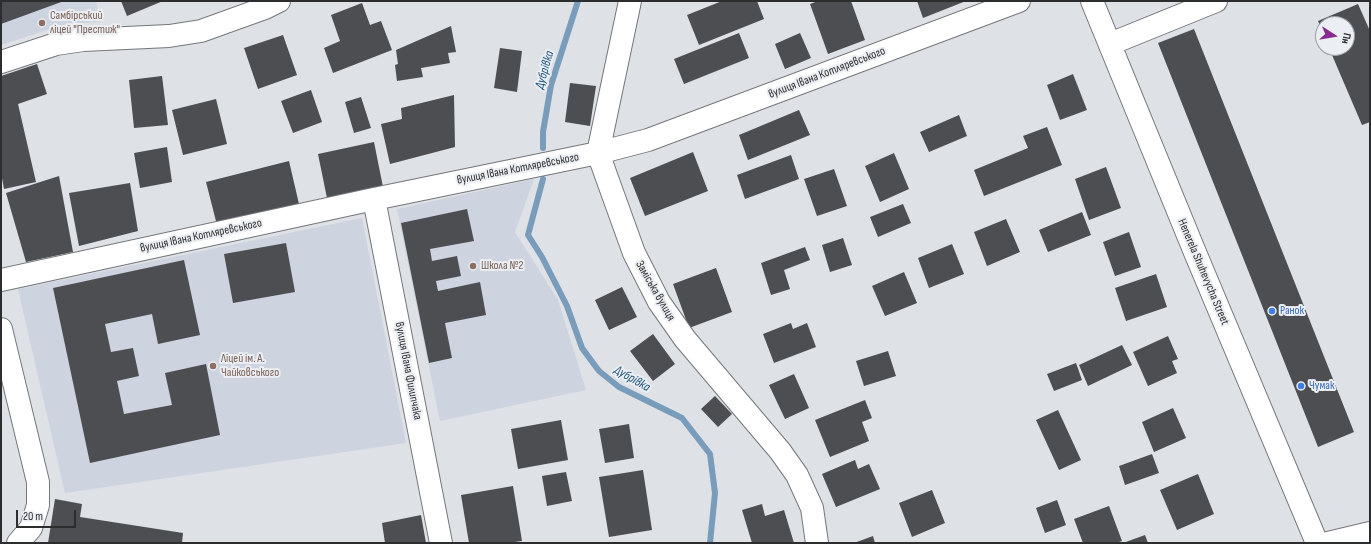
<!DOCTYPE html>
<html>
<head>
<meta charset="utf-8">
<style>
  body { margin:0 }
  #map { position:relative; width:1371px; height:544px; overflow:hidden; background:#dee1e5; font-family:"Sofia Sans Condensed",sans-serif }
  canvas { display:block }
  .frame { position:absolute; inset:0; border:2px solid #2c2d2f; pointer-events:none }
  .north { position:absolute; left:1315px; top:16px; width:40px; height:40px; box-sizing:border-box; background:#ebeef2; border:1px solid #9fa1a4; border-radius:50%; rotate:102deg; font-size:11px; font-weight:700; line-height:16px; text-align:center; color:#2c2d2f }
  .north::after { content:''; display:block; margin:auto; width:14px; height:18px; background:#8a2992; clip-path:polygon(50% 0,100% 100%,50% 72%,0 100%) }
  .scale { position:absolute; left:16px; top:510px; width:60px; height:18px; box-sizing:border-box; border:2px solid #2c2d2f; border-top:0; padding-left:5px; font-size:12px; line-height:14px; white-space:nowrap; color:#2c2d2f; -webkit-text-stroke:3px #ebeef2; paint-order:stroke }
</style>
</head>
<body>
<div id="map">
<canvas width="1371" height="544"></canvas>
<div class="frame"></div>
<div class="north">Пн</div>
<div class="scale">20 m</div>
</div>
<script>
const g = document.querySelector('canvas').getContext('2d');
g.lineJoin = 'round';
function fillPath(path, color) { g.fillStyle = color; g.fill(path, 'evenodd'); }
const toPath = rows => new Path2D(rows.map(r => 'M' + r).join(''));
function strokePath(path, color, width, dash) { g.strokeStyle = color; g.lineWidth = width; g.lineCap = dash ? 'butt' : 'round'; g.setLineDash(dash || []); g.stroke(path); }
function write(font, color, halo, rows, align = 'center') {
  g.font = font + ' "Sofia Sans Condensed",sans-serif'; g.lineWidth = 4; g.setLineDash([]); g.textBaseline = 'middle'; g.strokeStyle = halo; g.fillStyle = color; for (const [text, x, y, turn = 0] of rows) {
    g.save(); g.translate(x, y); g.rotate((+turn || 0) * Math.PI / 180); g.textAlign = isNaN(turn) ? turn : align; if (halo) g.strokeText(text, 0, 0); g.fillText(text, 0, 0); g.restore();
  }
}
const built = toPath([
  [1,1,96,1,101,22,66,24,1,45],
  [534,179,515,232,558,300,586,390,440,421,397,209],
  [362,218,406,443,65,493,18,289]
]);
const stream = toPath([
  [543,148,543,132,551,85,578,1],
  [543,179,528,235,542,257,567,306,582,348,599,371,619,387,682,418,710,454,715,493,710,543]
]);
const building = toPath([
  [1,1,64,1,1,24],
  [121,1,163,1,127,16],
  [722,1,757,1,764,19,699,45,687,15],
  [818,1,851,1,865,40,828,54,810,4],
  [917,1,966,1,923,18],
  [362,3,370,25,381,21,392,50,333,73,324,48,340,41,331,15],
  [1358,4,1370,31,1370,122,1362,125,1329,48,1347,48,1347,24,1323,24,1323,33,1318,21],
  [451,26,456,52,448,53,450,63,421,68,423,77,397,81,395,65,398,64,396,50],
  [1194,29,1354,432,1318,447,1158,43],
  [739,33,749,58,684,84,674,59],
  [800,33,811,58,785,69,775,44],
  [283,35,297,75,258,89,244,48],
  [500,48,522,51,517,92,494,88],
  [37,64,47,94,18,104,36,182,4,189,1,173,1,76],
  [1073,74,1087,110,1060,120,1047,85],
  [162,76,168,125,134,128,129,80],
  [570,83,596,86,590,126,565,122],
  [311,90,322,122,293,133,281,101],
  [454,95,455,147,390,164,381,124,402,119,401,108],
  [361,97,371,128,354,133,345,102],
  [216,99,227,144,183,155,172,110],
  [799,110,810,135,748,160,739,135],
  [959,115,967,136,929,152,920,132],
  [1047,127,1062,165,984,196,974,170,1028,148,1023,136],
  [374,142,384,192,328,203,318,154],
  [167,147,172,182,140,188,134,153],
  [693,152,708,191,645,216,630,178],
  [894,153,909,189,880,202,865,166],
  [791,155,799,179,745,199,737,175],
  [289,161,299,204,217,225,206,182],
  [1106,167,1121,208,1089,220,1075,179],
  [834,169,847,206,817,216,804,179],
  [59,176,73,252,26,262,6,193],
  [130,183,138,231,79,246,69,193],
  [903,204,911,223,878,237,870,217],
  [467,209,474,241,430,249,432,261,457,256,461,276,436,281,438,291,480,282,486,315,445,323,452,358,429,363,401,223],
  [1082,212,1091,235,1048,252,1039,230],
  [1006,219,1020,252,987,266,974,232],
  [1129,232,1141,267,1115,276,1103,242],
  [843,238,852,265,830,272,822,245],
  [286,243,295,292,233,303,224,254],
  [952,244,964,274,929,288,918,258],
  [805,247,810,260,784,270,790,289,771,295,761,263],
  [184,260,200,335,158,344,152,314,105,324,111,352,133,348,139,376,117,381,124,414,172,405,165,373,206,364,220,435,90,463,53,288],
  [716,268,732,312,689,328,673,284],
  [904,272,917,303,885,316,872,286],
  [1156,274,1167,307,1126,321,1115,288],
  [622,287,637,317,609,330,595,300],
  [791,323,793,329,807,323,816,347,774,363,763,334],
  [653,334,675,364,653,381,630,351],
  [1168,336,1178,359,1172,361,1177,373,1148,386,1133,352],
  [1122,345,1132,365,1088,386,1079,365],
  [888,351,896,376,864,386,856,361],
  [1076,363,1082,380,1054,391,1047,374],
  [794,374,809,408,785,419,769,385],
  [715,396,732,414,718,427,701,409],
  [865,400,872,418,862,422,869,441,830,457,815,420],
  [1173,408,1186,438,1154,452,1142,422],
  [1058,410,1081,460,1059,470,1036,420],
  [561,420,568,460,518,469,511,429],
  [629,424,634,458,605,463,599,429],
  [1152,454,1159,473,1125,485,1119,466],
  [855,460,858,469,869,464,880,489,836,507,822,474],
  [643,470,652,530,609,537,599,477],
  [566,472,572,501,547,506,542,476],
  [1198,474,1214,514,1177,530,1160,490],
  [513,486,522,541,507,543,469,543,461,495],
  [932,490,945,523,912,537,899,503],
  [55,499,82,504,80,517,183,533,182,543,48,543],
  [1057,500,1066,525,1045,533,1036,508],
  [762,504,765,516,784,510,794,543,752,543,742,510],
  [1109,506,1122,541,1116,543,1083,543,1074,519],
  [421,515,426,543,385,543,382,523],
  [1145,535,1148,543,1123,543],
  [873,536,875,543,854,543]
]);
const minor = toPath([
  [630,1,598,153,634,253,659,302,685,339,780,451,797,475,812,508,817,543],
  [1092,1,1194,250,1317,543],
  [1110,44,1216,1],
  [1,62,56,44,83,40,169,36,201,31,265,8,279,1],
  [374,199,441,543],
  [1,280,374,199,598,153,648,140,1019,1],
  [1,329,38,482,38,505,31,528,18,543],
  [1328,543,1370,533]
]);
const markers = [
  [42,23,4,"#8d6e63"],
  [473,266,4,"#8d6e63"],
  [1272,311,4,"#3f7fe0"],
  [213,366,4,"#8d6e63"],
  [1301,386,4,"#3f7fe0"]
];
const educationNames = [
  ["Самбірський",50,16],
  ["ліцей \"Престиж\"",50,30],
  ["Школа №2",481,266],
  ["Ліцей ім. А.",221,359],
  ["Чайковського",221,373]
];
const streetNames = [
  ["вулиця Івана Котляревського",827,73,-21],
  ["вулиця Івана Котляревського",518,169,-11],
  ["вулиця Івана Котляревського",201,236,-12],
  ["Henerela Shuhevycha Street",1203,272,67],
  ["Заміська вулиця",655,291,60],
  ["вулиця Івана Филипчака",408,371,79]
];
const shopNames = [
  ["Ранок",1280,311],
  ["Чумак",1309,386]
];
const waterNames = [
  ["Дубрівка",545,70,-74],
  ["Дубрівка",632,379,30]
];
fillPath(built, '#cdd4df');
strokePath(stream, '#799cba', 6);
fillPath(building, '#4c4e52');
strokePath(minor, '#74777b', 24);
strokePath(minor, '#fff', 22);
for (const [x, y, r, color] of markers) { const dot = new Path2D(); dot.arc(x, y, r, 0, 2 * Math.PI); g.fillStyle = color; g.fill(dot); strokePath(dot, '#ebeef2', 1.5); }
write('12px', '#785e54', '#ebeef2', educationNames, 'left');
write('12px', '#2c2d2f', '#ebeef2', streetNames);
write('12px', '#366cbe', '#ebeef2', shopNames, 'left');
write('italic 13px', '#1d547d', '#ebeef2', waterNames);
</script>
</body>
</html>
